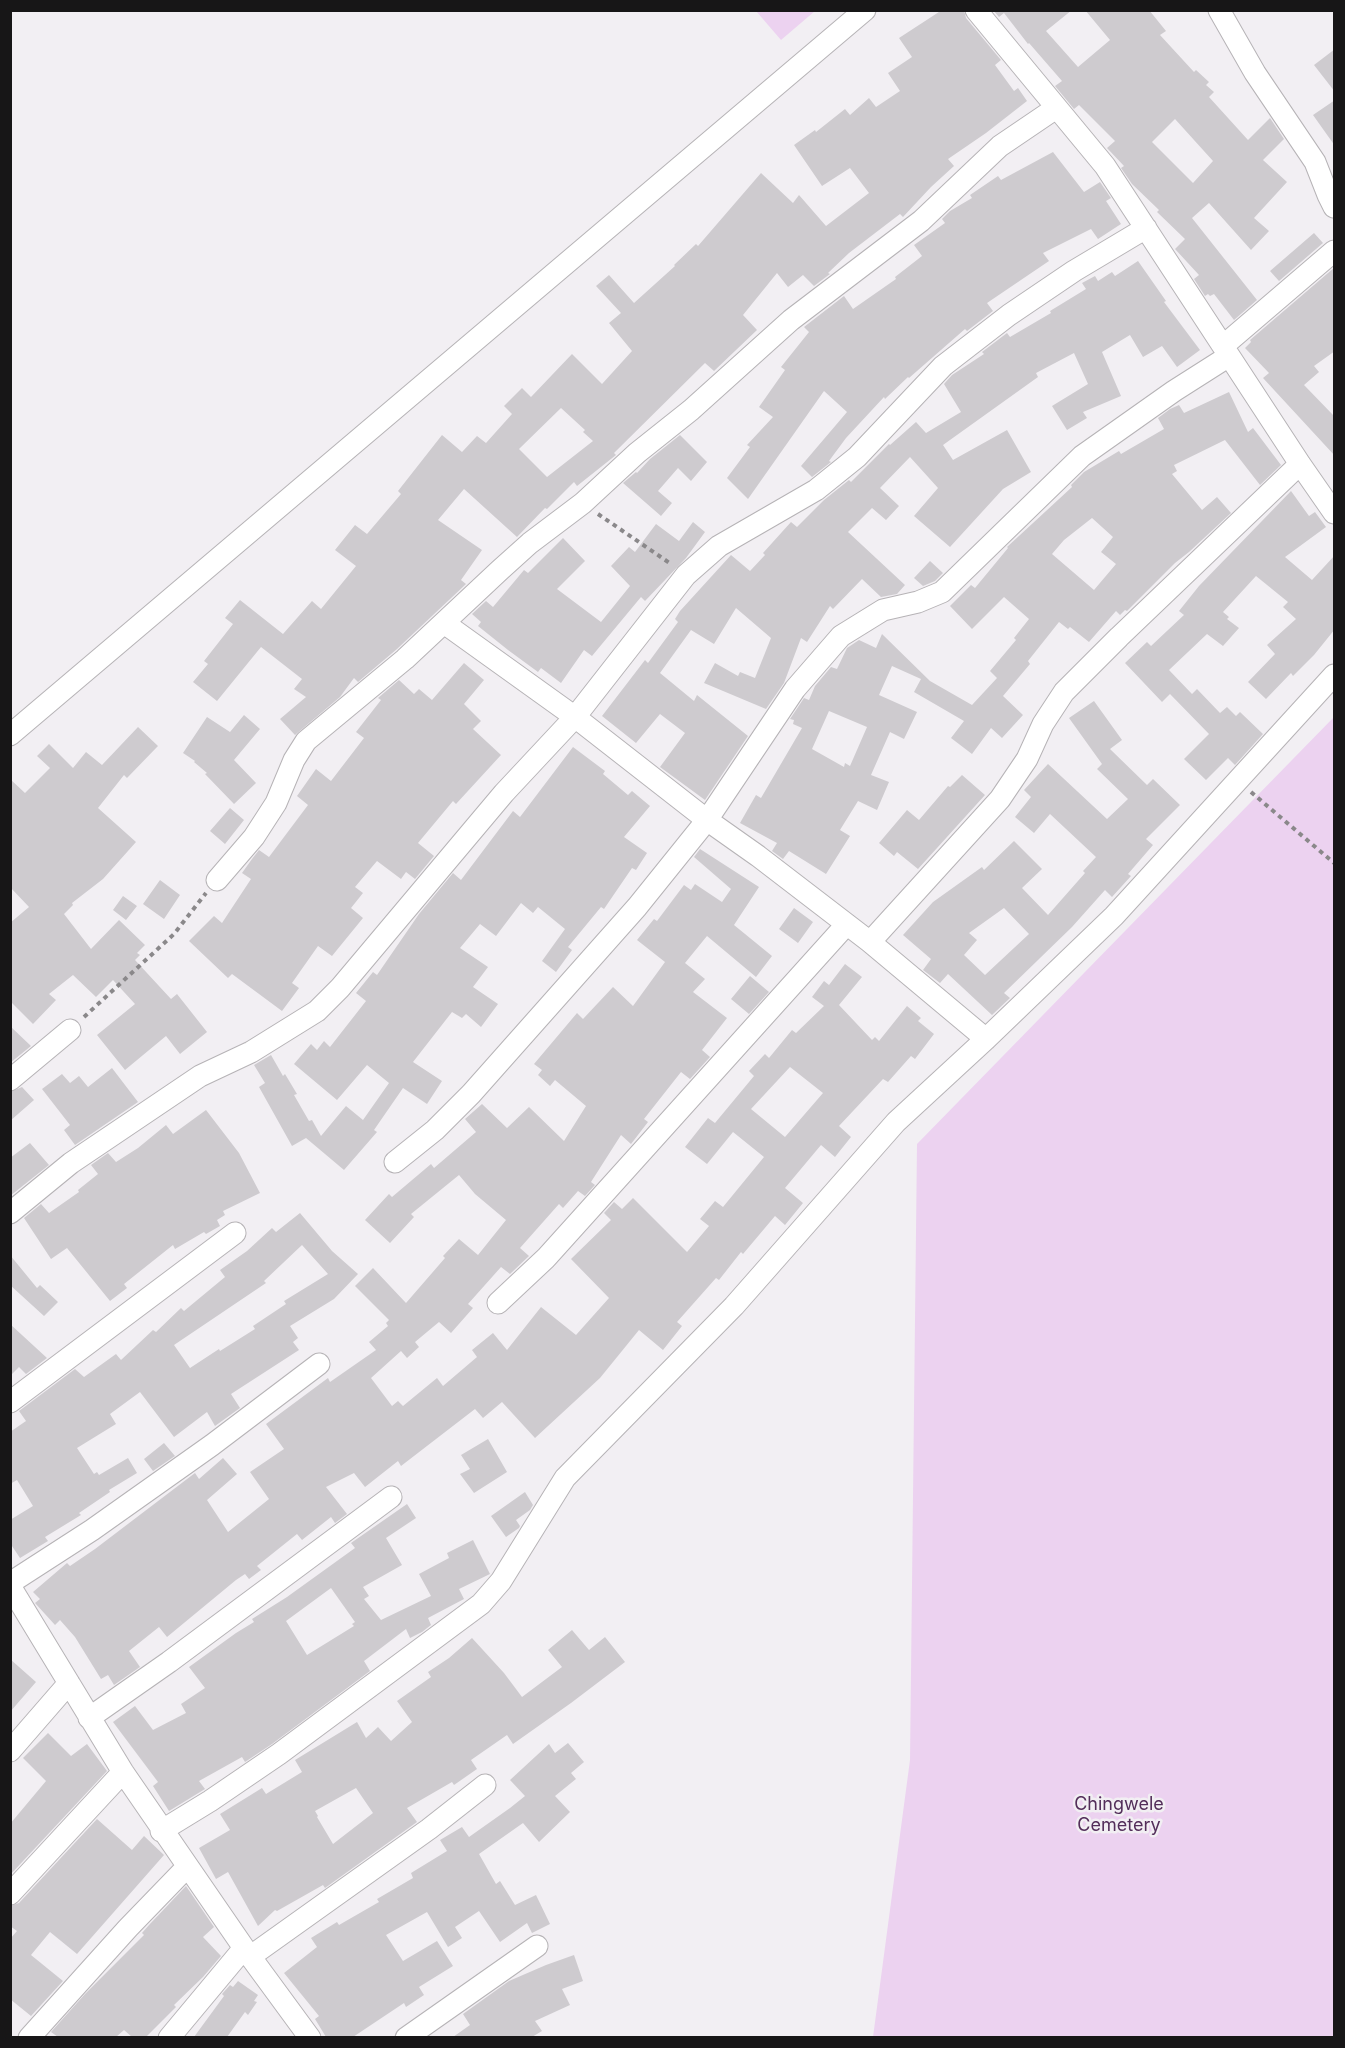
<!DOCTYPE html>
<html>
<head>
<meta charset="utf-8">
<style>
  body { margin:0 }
  #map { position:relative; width:1345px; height:2048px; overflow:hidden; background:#f2eff3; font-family:Inter,sans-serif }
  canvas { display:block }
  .frame { position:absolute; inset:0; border:12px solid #171617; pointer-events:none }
</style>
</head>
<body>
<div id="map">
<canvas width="1345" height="2048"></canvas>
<div class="frame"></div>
</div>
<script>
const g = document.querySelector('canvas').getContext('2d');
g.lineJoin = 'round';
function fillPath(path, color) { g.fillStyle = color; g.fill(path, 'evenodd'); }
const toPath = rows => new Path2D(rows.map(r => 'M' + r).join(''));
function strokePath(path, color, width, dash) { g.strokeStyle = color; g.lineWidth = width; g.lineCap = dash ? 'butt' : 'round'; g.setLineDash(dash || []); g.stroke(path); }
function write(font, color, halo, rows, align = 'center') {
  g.font = font + ' Inter,sans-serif'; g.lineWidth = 5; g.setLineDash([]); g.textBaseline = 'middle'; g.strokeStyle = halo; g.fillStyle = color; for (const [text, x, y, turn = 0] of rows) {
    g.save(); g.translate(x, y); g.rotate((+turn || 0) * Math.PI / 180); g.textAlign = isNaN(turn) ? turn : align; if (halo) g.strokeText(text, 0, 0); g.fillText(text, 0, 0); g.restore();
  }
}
const green = toPath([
  [756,11,815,11,781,40],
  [1334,717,1334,2037,873,2037,910,1760,917,1144]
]);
const building = toPath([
  [942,10,964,10,966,18,1001,60,995,65,1014,91,1018,88,1027,101,986,133,948,159,954,166,931,187,903,217,900,214,849,253,828,273,830,274,814,286,803,275,788,287,777,273,743,315,757,330,714,371,705,363,614,453,616,455,577,486,574,482,547,509,545,508,517,537,464,489,438,520,482,550,461,580,466,584,397,649,358,682,354,678,340,697,295,735,280,719,306,697,294,689,302,679,261,647,217,701,193,682,208,664,204,661,233,624,225,618,240,600,283,634,312,601,321,609,356,566,335,550,355,525,367,534,401,494,398,491,442,435,462,452,477,436,486,443,512,414,504,406,522,388,531,397,572,354,602,384,632,351,609,323,621,313,596,286,609,275,634,303,675,266,674,265,696,244,698,246,761,173,793,203,799,195,826,226,869,193,850,168,822,186,794,145,815,130,816,132,845,109,850,115,869,98,876,107,900,91,888,73,912,57,899,38],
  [561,408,585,430,583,432,593,441,547,477,519,449],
  [993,10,1072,10,1046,31,1078,67,1110,40,1085,10,1149,10,1166,31,1160,35,1194,72,1196,70,1209,82,1206,85,1214,92,1209,97,1248,140,1270,118,1284,139,1263,160,1287,182,1254,218,1269,231,1251,250,1209,203,1192,218,1257,300,1234,320,1214,294,1210,296,1208,294,1205,296,1194,279,1199,275,1175,249,1185,239,1157,212,1159,210,1132,184,1121,168,1124,166,1107,148,1115,141,1079,105,1074,109,1055,86,1062,81,1029,43,1028,44,1004,13,999,17],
  [1175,119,1213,161,1193,183,1152,142],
  [1335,49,1335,92,1314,65],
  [1335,100,1335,146,1313,115],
  [1053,152,1084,192,1100,182,1111,198,1106,201,1121,224,1098,239,1091,229,1043,253,1049,261,987,303,993,311,967,331,965,329,909,378,908,377,885,399,884,397,846,438,829,461,831,462,812,477,801,466,847,412,824,391,748,499,727,478,750,447,747,445,773,417,759,407,785,370,781,367,809,332,804,327,844,296,853,309,896,279,895,277,922,256,914,245,945,223,942,219,950,211,972,198,970,195,998,176,1001,180],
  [1314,233,1323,243,1279,281,1270,271],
  [1138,261,1166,301,1164,302,1200,350,1177,367,1162,346,1143,357,1130,335,1102,352,1121,396,1083,412,1087,418,1067,430,1052,406,1088,384,1074,353,1036,373,1038,377,943,445,953,460,1007,430,1031,472,1003,489,950,547,914,516,938,488,910,457,880,488,899,506,886,520,872,508,848,532,905,585,897,594,881,597,862,579,833,609,830,606,807,642,801,638,784,683,766,709,704,683,715,663,738,676,740,672,755,678,771,638,736,608,714,644,691,630,660,673,694,701,697,695,748,736,705,800,660,767,685,733,660,714,636,743,602,716,645,660,648,663,678,622,675,619,680,611,731,555,750,571,765,555,763,553,791,522,797,527,824,500,849,480,851,482,889,444,890,445,916,422,926,433,961,412,944,384,952,375,984,354,982,352,1007,333,1010,337,1051,313,1050,311,1086,289,1082,283,1095,276,1098,281,1112,272,1115,276],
  [1335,267,1335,351,1314,366,1319,372,1304,385,1335,417,1335,456,1263,378,1269,373,1245,348,1251,342,1250,340],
  [1229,392,1248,432,1253,428,1281,465,1260,485,1225,440,1174,465,1177,471,1172,474,1202,510,1217,497,1231,513,1189,552,1175,563,1127,611,1125,610,1120,615,1116,611,1089,642,1070,627,1068,629,1059,622,1028,661,1030,664,1003,696,1023,715,1002,738,991,728,972,754,951,738,964,721,914,692,921,679,892,666,879,695,917,712,904,739,890,732,871,775,889,782,877,810,858,801,840,830,850,836,826,874,789,851,783,859,772,851,777,843,740,823,756,795,761,798,802,728,793,724,794,720,790,719,804,698,809,700,815,686,831,667,837,669,847,648,859,640,876,648,882,634,930,681,972,705,997,678,990,671,1016,640,1014,638,1029,619,1004,597,972,629,950,606,971,585,975,588,1008,548,1007,547,1072,487,1071,485,1084,472,1119,451,1121,454,1164,429,1158,418,1170,409,1179,405,1184,413],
  [1092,518,1113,537,1101,552,1116,564,1094,590,1052,554,1064,540],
  [829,711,867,727,850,766,845,763,844,767,812,749],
  [680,435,707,462,691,481,678,468,658,491,672,503,661,516,623,483,636,472,637,473,650,459],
  [1291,491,1309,516,1315,512,1326,527,1285,557,1312,580,1335,555,1335,629,1314,655,1293,676,1291,673,1266,699,1248,682,1275,654,1267,645,1296,619,1283,607,1288,602,1256,576,1223,612,1229,617,1227,619,1239,628,1223,646,1207,634,1169,670,1192,694,1197,689,1220,713,1227,707,1236,716,1240,712,1263,734,1235,765,1228,758,1206,780,1184,759,1209,734,1170,694,1162,702,1125,663,1147,642,1151,646,1184,615,1179,611,1199,586],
  [693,522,705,532,686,558,645,601,641,597,592,656,584,650,561,683,541,668,538,672,508,650,478,626,481,622,472,614,486,601,493,607,524,570,528,573,563,538,585,561,557,589,601,622,630,586,611,566,629,547,635,552,656,524,679,541],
  [930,561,943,573,935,581,923,586,914,578],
  [464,663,484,680,464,704,481,721,473,729,501,755,456,804,453,801,418,843,434,856,415,879,406,872,401,879,377,861,355,887,363,893,351,908,363,918,332,956,318,946,292,983,299,988,282,1011,232,974,228,978,189,941,214,916,222,923,251,879,242,873,252,859,259,850,269,857,308,805,297,796,316,769,331,781,364,738,356,732,381,700,378,698,399,680,414,694,419,689,432,700],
  [1094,701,1122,740,1110,749,1147,785,1153,779,1180,805,1146,839,1153,845,1128,874,1131,876,1112,897,1105,890,1072,927,1004,993,1010,998,992,1015,948,974,940,983,923,970,931,959,903,935,933,902,982,867,984,870,1014,841,1042,869,1022,888,1048,915,1085,873,1083,871,1096,857,1050,814,1034,833,1015,817,1031,797,1024,790,1048,764,1107,819,1128,799,1097,769,1102,764,1069,718],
  [1004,908,1029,934,985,975,964,955,977,940,969,933],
  [244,715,260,729,234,760,256,783,234,804,205,774,207,773,194,762,195,761,183,753,207,717,230,732],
  [138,727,158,746,127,778,124,775,98,808,136,842,103,879,72,903,73,905,64,914,91,949,119,920,145,945,137,953,140,955,135,960,171,999,177,994,207,1032,180,1054,166,1036,125,1070,97,1035,135,1004,113,980,96,997,73,975,49,994,56,1000,33,1024,10,1001,10,923,29,907,10,887,10,779,25,793,50,768,37,756,49,744,73,768,86,752,102,765],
  [573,747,605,771,603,774,628,795,632,791,650,806,624,837,647,853,636,870,632,868,604,909,601,907,568,947,572,950,556,972,542,961,565,929,538,907,533,913,521,903,496,936,480,924,460,948,488,967,473,987,498,1004,481,1027,466,1014,462,1018,452,1012,413,1062,442,1081,427,1104,403,1088,374,1130,377,1132,344,1170,306,1138,292,1146,259,1087,265,1083,254,1065,271,1055,283,1076,285,1074,297,1094,294,1095,309,1121,312,1120,321,1136,346,1106,363,1120,389,1083,367,1065,337,1100,294,1064,311,1044,317,1050,324,1041,330,1047,366,1001,356,993,373,972,377,975,419,914,453,873,461,880,513,811,520,817],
  [962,775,985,795,918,869,897,852,894,856,879,843,907,810,919,820,948,786,950,787],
  [230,808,244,820,225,844,210,831],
  [700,849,759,887,734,925,772,956,756,977,707,936,685,963,705,979,693,992,727,1018,702,1050,710,1057,690,1079,681,1072,644,1119,648,1122,631,1144,621,1135,591,1182,595,1185,585,1196,578,1191,563,1208,559,1204,520,1248,529,1256,510,1274,501,1267,468,1304,473,1308,451,1333,439,1322,415,1342,419,1347,407,1358,401,1351,371,1378,392,1406,398,1401,403,1406,437,1378,443,1386,477,1357,472,1350,493,1333,507,1350,541,1307,576,1335,609,1298,571,1259,611,1220,604,1213,614,1202,622,1209,633,1198,687,1252,709,1226,700,1219,715,1201,723,1207,764,1157,733,1132,707,1164,685,1147,708,1118,715,1123,754,1076,749,1071,765,1054,769,1058,792,1030,796,1033,824,1006,812,997,824,981,829,985,845,964,862,977,839,1005,872,1040,875,1037,879,1041,907,1006,921,1018,918,1021,934,1034,915,1059,911,1056,888,1082,883,1079,839,1126,851,1137,835,1157,821,1145,785,1188,803,1203,785,1225,775,1216,743,1254,741,1252,719,1280,716,1278,677,1322,682,1326,663,1350,639,1330,600,1378,535,1438,502,1402,483,1418,475,1409,401,1466,398,1461,365,1487,354,1473,326,1487,347,1514,335,1523,331,1517,302,1540,297,1534,257,1566,261,1570,249,1579,245,1574,236,1580,167,1637,159,1627,129,1651,140,1667,114,1685,108,1675,101,1679,75,1637,60,1620,55,1625,35,1603,40,1599,33,1592,67,1563,70,1566,95,1549,191,1476,195,1473,199,1479,223,1458,237,1474,207,1500,228,1532,269,1499,250,1472,284,1449,266,1424,328,1378,330,1382,376,1350,369,1342,388,1326,386,1323,389,1320,355,1286,373,1268,406,1303,445,1258,443,1256,459,1239,478,1255,506,1220,475,1194,459,1175,411,1214,414,1217,390,1243,365,1220,389,1194,392,1197,431,1164,434,1168,476,1132,465,1119,482,1104,507,1128,529,1107,564,1141,586,1106,555,1080,550,1086,538,1075,542,1070,534,1064,577,1013,583,1019,613,987,633,1006,665,962,637,940,654,919,657,921,684,885,691,890,695,884,722,902,731,889,694,857],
  [790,1067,823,1093,785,1137,751,1109],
  [160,880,180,895,164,919,143,904],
  [123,896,137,906,126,920,113,910],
  [794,908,813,922,798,943,779,929],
  [750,976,769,992,749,1014,731,999],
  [10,1026,31,1046,10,1063],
  [112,1068,138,1102,75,1145,64,1130,70,1125,42,1089,62,1074,70,1083,79,1076,88,1087],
  [22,1087,34,1100,10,1121,10,1092],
  [206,1110,239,1153,260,1193,223,1211,225,1215,217,1220,220,1226,206,1234,204,1232,175,1249,173,1245,124,1284,127,1288,110,1301,67,1248,51,1259,24,1218,41,1204,49,1213,79,1192,78,1190,98,1174,91,1165,108,1153,116,1162,138,1148,166,1125,173,1134],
  [30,1143,49,1165,10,1196,10,1158],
  [300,1213,332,1251,358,1274,334,1299,290,1326,298,1338,293,1342,299,1350,231,1394,240,1408,215,1426,207,1412,174,1437,140,1392,110,1414,116,1424,77,1448,94,1474,97,1472,99,1475,128,1458,137,1473,109,1490,110,1492,79,1513,81,1515,45,1537,48,1541,20,1558,10,1543,10,1520,33,1506,17,1480,10,1484,10,1432,26,1421,19,1411,75,1369,84,1377,116,1354,121,1360,153,1330,156,1332,181,1308,184,1311,225,1277,220,1270,247,1251,272,1228,276,1232],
  [302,1245,328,1274,284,1301,286,1304,253,1326,255,1329,220,1351,219,1349,190,1368,174,1345,266,1283,264,1281],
  [10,1255,37,1288,40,1285,58,1302,44,1316,10,1285],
  [10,1324,47,1358,26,1374,19,1367,10,1376],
  [488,1439,507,1472,474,1493,460,1474,470,1469,461,1455],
  [164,1443,175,1456,153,1471,144,1459],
  [525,1492,533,1505,530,1510,516,1520,520,1526,519,1528,506,1537,491,1516],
  [407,1504,416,1518,386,1538,402,1565,363,1587,369,1596,364,1599,381,1620,431,1596,419,1574,449,1558,447,1553,473,1540,490,1574,459,1589,464,1599,428,1618,431,1625,422,1632,410,1638,406,1629,364,1661,370,1671,272,1744,245,1762,242,1757,199,1781,205,1789,169,1811,153,1786,158,1782,113,1722,135,1706,153,1730,186,1713,181,1704,205,1688,189,1667,236,1633,254,1622,252,1619,287,1597,355,1548,351,1543],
  [331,1588,355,1622,352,1624,354,1626,307,1655,286,1621],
  [572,1630,589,1650,605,1637,625,1662,571,1703,513,1744,507,1735,471,1760,477,1769,454,1785,452,1782,407,1808,417,1822,325,1888,323,1885,277,1911,275,1910,258,1926,228,1872,216,1879,199,1848,230,1830,220,1814,262,1788,266,1794,302,1772,295,1760,357,1722,366,1738,378,1727,391,1741,412,1722,397,1701,431,1677,428,1672,449,1658,472,1638,504,1673,522,1697,562,1667,548,1650],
  [356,1788,373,1813,333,1844,317,1817,318,1816,315,1811],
  [10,1659,36,1682,10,1712],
  [48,1733,71,1756,87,1744,107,1771,10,1875,10,1824,46,1781,23,1758],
  [568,1743,584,1762,571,1773,576,1779,555,1796,570,1812,539,1842,523,1823,479,1854,496,1884,500,1881,515,1905,536,1895,550,1924,532,1933,527,1923,500,1942,479,1911,455,1927,462,1938,448,1947,427,1912,386,1935,403,1961,437,1941,453,1966,419,1987,424,1995,406,2007,404,2003,353,2037,326,2037,315,2019,319,2016,284,1973,317,1947,311,1938,337,1922,339,1925,379,1902,377,1899,413,1878,411,1873,447,1851,440,1840,462,1827,469,1837,510,1808,525,1796,510,1780,549,1744,555,1753],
  [97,1819,132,1850,144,1836,164,1855,77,1954,50,1932,31,1955,63,1981,31,2016,10,1999,10,1939,17,1931,10,1926,10,1906,19,1903],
  [186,1886,214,1927,203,1937,221,1956,203,1977,174,2005,176,2007,146,2037,132,2037,124,2030,116,2037,58,2037,51,2032,85,1994,144,1935,142,1933,149,1925],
  [574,1955,583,1981,562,1989,570,2005,535,2021,542,2031,532,2037,453,2037,470,2025,463,2014,509,1981,546,1965],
  [238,1981,258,1995,254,2001,257,2002,248,2015,245,2012,227,2037,194,2037,224,1996,222,1994,230,1985,233,1987]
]);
const path = toPath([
  [598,514,671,564],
  [1251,792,1334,863],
  [84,1017,174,934,206,893]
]);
const street = toPath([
  [976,10,1105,166,1300,464,1334,513],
  [1219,10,1255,73,1315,162,1328,195,1334,207],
  [1223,346,1334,251],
  [444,623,575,717,707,820,758,856,870,942,986,1039],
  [10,735,865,10],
  [217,880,254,837,276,803,294,760,306,741,405,659,500,570,530,543,583,503,637,453,691,410,791,320,921,221,1000,146,1056,108],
  [870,942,1000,799,1027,759,1043,724,1064,692,1119,637,1300,464],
  [10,1080,70,1030],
  [395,1162,435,1130,471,1094,637,907,707,820,795,689,841,636,883,610,918,602,942,592,1082,456,1174,391,1229,356],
  [10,1213,71,1163,200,1076,251,1052,317,1011,340,988,504,793,575,717,686,575,719,546,816,490,857,457,943,366,1009,315,1074,271,1146,228],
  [498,1303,546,1258,846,925],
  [10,1402,235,1233],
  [10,1583,92,1530,212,1445,319,1364],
  [10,1586,123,1772,244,1948,310,2038],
  [89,1718,169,1662,391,1497],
  [10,1751,69,1683],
  [161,1831,210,1801,279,1754,481,1604,501,1581,565,1478,734,1306,896,1122,986,1039,1114,916,1334,675],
  [10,1894,123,1772],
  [251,1956,429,1829,485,1785],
  [29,2038,128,1928,187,1867],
  [169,2038,244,1948],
  [406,2038,537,1946]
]);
const parkNames = [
  ["Chingwele",1119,1805],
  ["Cemetery",1119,1826]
];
fillPath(green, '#ecd2f0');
fillPath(building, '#cecbcf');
strokePath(street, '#b6b3b6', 23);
strokePath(path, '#8a888a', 4, [4.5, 4.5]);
strokePath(street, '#fff', 21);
write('18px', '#532e5a', '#f2eff3', parkNames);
</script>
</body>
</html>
